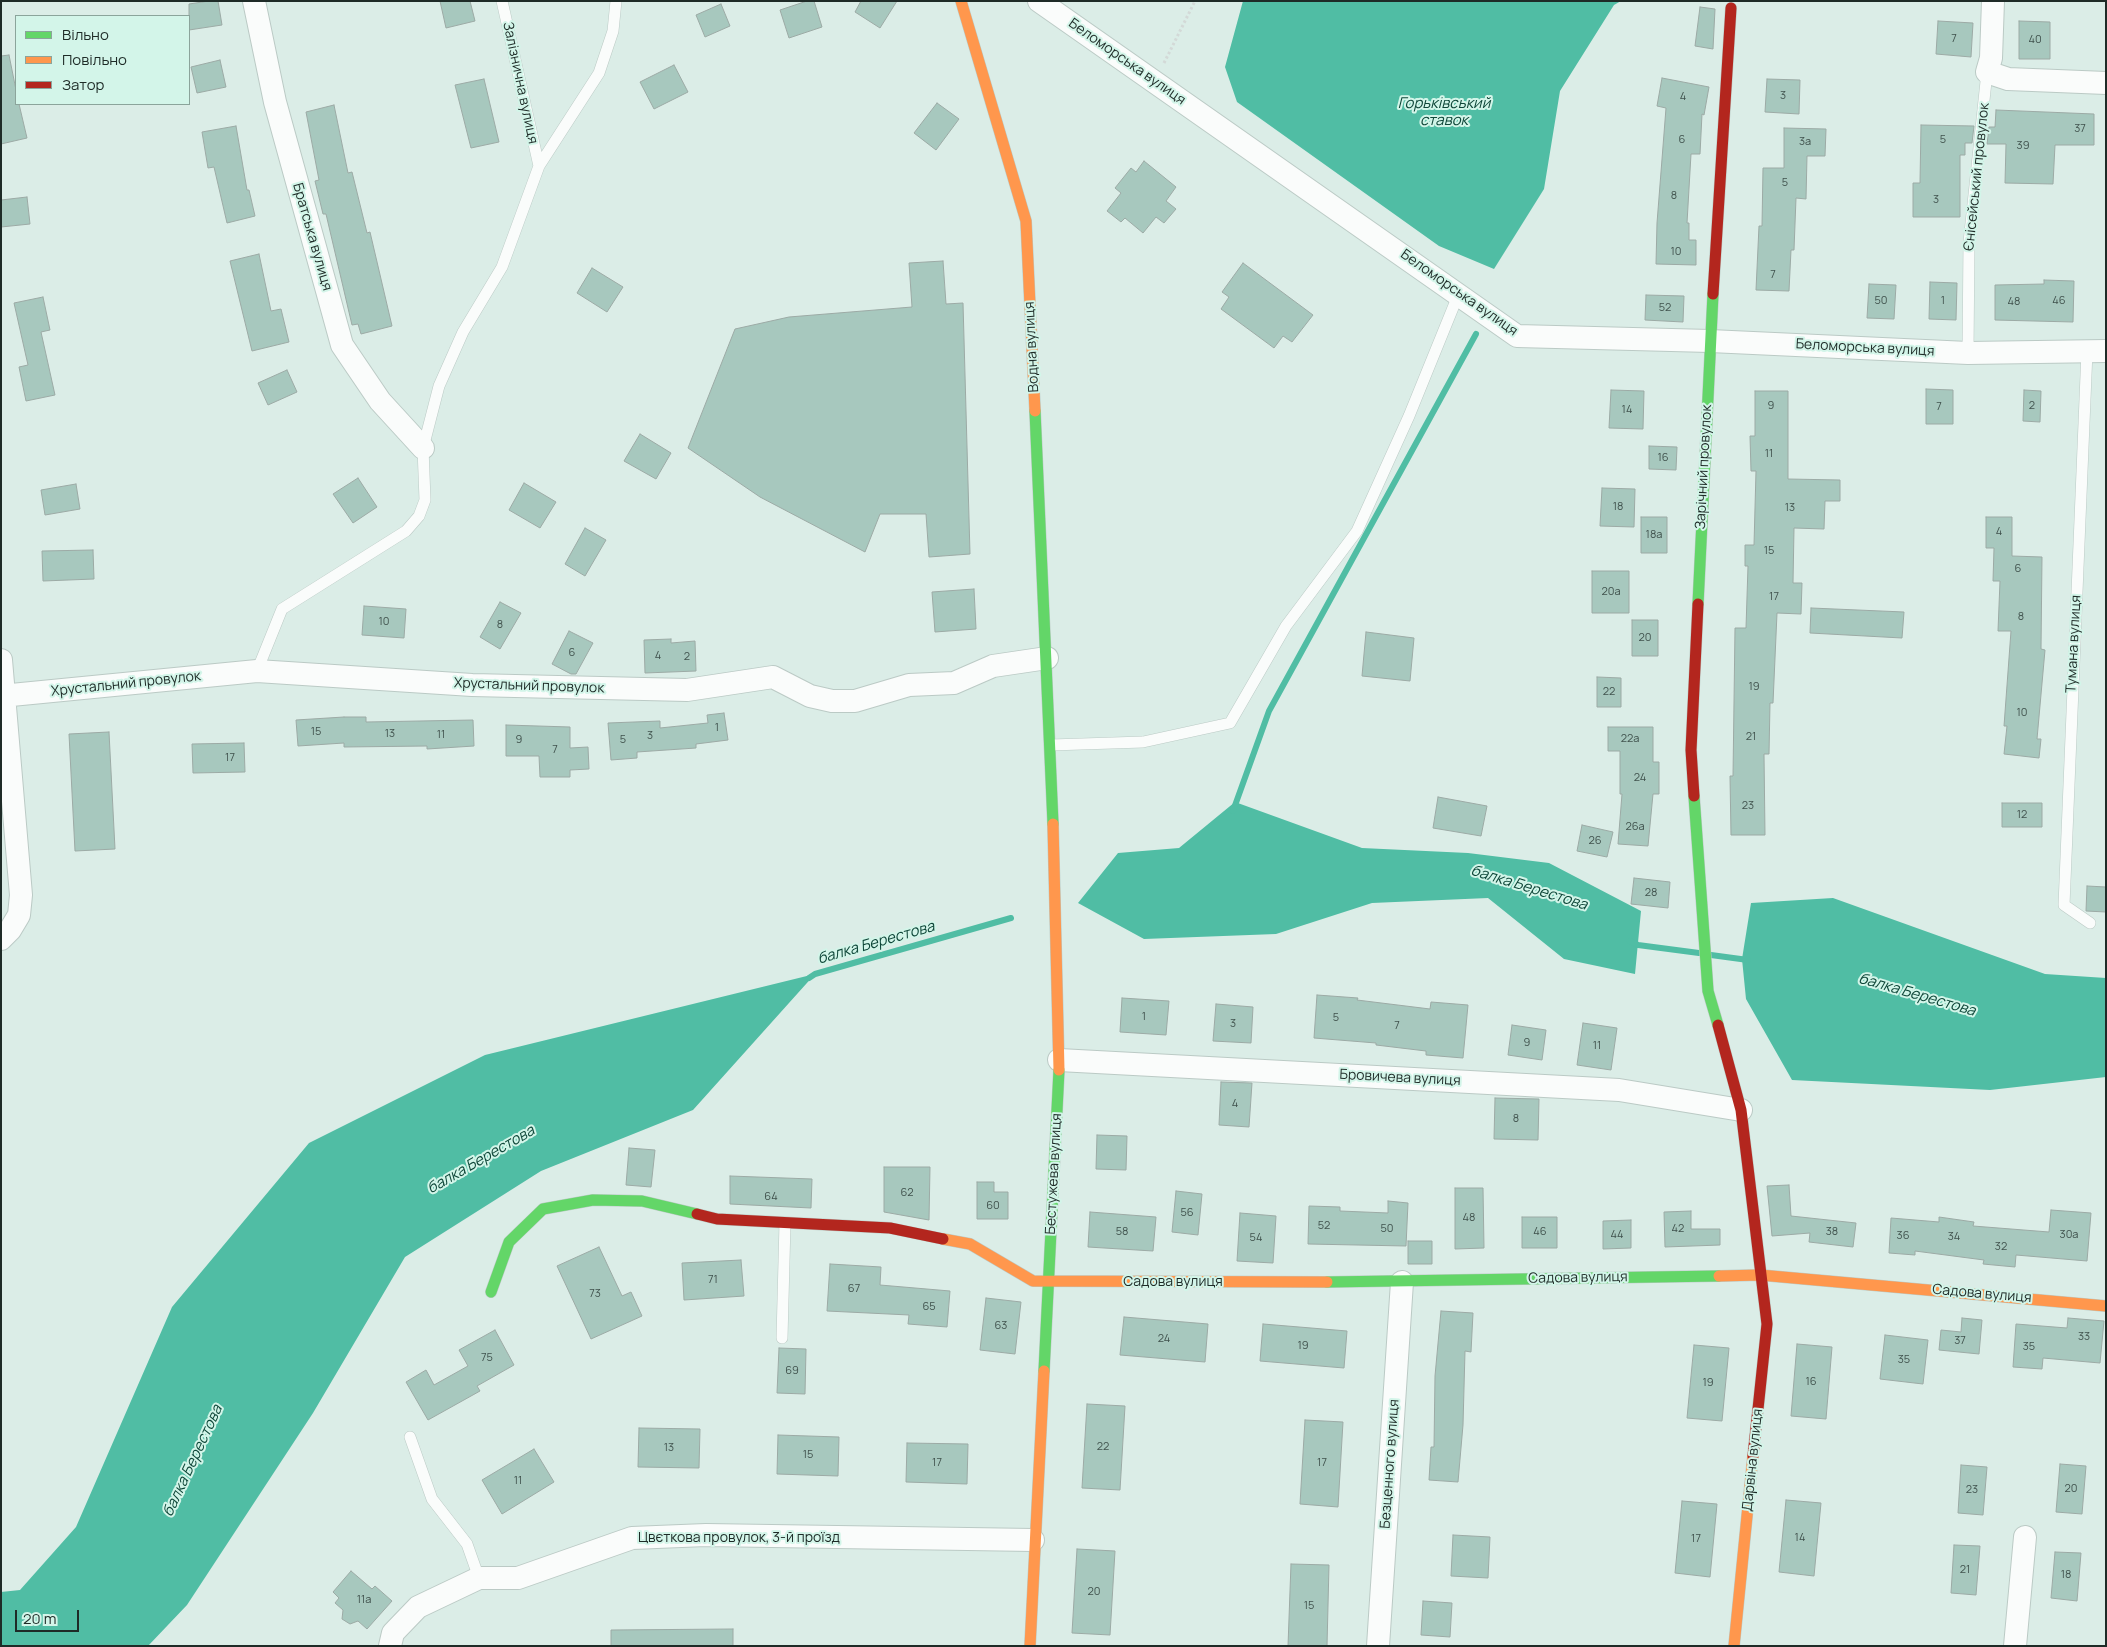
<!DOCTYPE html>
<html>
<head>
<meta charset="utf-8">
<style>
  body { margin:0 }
  #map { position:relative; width:2107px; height:1647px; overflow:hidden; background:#dbede7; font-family:Manrope,sans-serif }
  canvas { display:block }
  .frame { position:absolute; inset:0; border:2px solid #1e2b27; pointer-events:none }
  .legend { position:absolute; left:15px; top:15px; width:175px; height:90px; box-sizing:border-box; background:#d3f5e9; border:1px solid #8ba49b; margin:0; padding:6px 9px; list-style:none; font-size:15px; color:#1e2b27 }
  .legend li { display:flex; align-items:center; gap:10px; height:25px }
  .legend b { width:25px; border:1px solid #8ba49b }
  .scale { position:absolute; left:15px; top:1610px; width:64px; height:22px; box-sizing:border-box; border:2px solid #1e2b27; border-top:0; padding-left:6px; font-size:15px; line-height:18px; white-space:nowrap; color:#1e2b27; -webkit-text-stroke:4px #d3f5e9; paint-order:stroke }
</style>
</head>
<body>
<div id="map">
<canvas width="2107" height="1647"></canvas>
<div class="frame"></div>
<ul class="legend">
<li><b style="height:6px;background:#63d668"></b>Вільно</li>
<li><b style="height:6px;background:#ff974d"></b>Повільно</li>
<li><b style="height:6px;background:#b3261e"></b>Затор</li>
</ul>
<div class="scale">20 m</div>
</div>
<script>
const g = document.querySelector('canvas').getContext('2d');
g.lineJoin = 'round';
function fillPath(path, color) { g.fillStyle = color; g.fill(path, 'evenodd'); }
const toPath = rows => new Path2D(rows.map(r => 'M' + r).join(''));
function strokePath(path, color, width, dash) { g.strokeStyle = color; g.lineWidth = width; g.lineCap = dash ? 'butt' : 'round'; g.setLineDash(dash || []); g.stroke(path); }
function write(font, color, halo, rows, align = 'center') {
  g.font = font + ' Manrope,sans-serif'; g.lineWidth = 4; g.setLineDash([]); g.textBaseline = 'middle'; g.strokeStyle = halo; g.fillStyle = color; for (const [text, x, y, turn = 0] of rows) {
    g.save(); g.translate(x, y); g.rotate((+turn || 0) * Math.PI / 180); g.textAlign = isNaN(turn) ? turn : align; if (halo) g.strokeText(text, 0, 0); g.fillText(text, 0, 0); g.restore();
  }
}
const water = toPath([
  [1243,1,1621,1,1614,5,1560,91,1544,189,1494,269,1439,246,1237,102,1225,67],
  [1235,802,1362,848,1468,853,1549,863,1641,911,1635,974,1564,959,1488,898,1372,903,1276,934,1144,939,1078,903,1118,853,1179,848],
  [1833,898,2045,974,2106,978,2106,1077,1990,1090,1792,1080,1746,999,1742,959,1751,903],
  [815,974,693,1110,541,1171,405,1257,313,1413,187,1605,148,1646,1,1646,1,1592,20,1590,76,1527,172,1307,309,1143,485,1055]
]);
const stream = toPath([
  [1233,811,1269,711,1476,334],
  [1630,941,1638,945,1699,953],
  [1711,955,1748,960],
  [809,978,815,974,1011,918]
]);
const building = toPath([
  [209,1,218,1,222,25,189,30,189,4,209,1],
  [440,1,470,1,475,21,446,28,440,1],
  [807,1,814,1,822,27,789,38,780,10,807,1],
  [861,1,897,1,880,28,855,12,861,1],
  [721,4,730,26,705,37,696,15,721,4],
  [1700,7,1715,9,1713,49,1695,46,1700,7],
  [1938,21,1973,23,1971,57,1936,54,1938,21],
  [2019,21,2050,22,2050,59,2019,59,2019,21],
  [9,55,16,90,16,104,19,104,27,138,1,144,1,56,9,55],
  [220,60,226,87,197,93,191,67,220,60],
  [674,65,688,92,654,109,640,82,674,65],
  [1662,78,1709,87,1704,115,1702,114,1700,154,1691,154,1687,223,1689,223,1689,240,1696,240,1696,265,1656,264,1657,223,1666,108,1657,106,1662,78],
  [484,79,499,142,471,148,455,85,484,79],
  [1767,79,1800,80,1799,114,1765,112,1767,79],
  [937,103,959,119,936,150,914,133,937,103],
  [334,105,348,173,352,172,367,233,370,232,392,326,361,334,358,324,352,325,326,214,323,214,315,181,319,180,306,112,334,105],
  [1996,110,2094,114,2094,145,2055,145,2053,184,2005,183,2006,144,1987,144,1989,127,1995,127,1996,110],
  [1921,125,1974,126,1972,143,1965,143,1965,155,1960,155,1960,217,1913,217,1913,183,1920,183,1921,125],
  [236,126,247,190,249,190,255,216,227,223,214,167,208,168,202,132,236,126],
  [1784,128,1826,129,1825,156,1807,156,1806,199,1796,198,1794,250,1791,250,1789,291,1756,290,1759,226,1762,226,1763,168,1784,168,1784,128],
  [1144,161,1176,187,1166,201,1176,209,1164,223,1156,217,1143,233,1125,218,1121,222,1107,211,1121,193,1115,188,1131,168,1136,172,1144,161],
  [27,197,30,224,1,227,1,200,27,197],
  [259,254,271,311,281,309,289,342,252,351,230,261,259,254],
  [943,261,946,304,963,303,970,554,929,557,926,514,880,514,865,552,760,497,688,448,735,329,789,317,912,307,909,263,943,261],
  [1243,263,1313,315,1292,342,1283,336,1274,348,1221,309,1229,297,1222,292,1243,263],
  [592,268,623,287,607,312,577,293,592,268],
  [2044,280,2074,281,2073,322,1995,320,1995,285,2044,284,2044,280],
  [1930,282,1957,283,1956,320,1929,319,1930,282],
  [1869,284,1896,285,1894,319,1867,318,1869,284],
  [1646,295,1684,296,1683,322,1645,320,1646,295],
  [43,297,50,330,41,332,55,395,26,401,19,367,28,365,14,303,43,297],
  [287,370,297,392,268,405,258,383,287,370],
  [1926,389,1953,390,1953,424,1926,424,1926,389],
  [1611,390,1644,391,1643,429,1609,428,1611,390],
  [2024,390,2041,391,2040,422,2023,421,2024,390],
  [1755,391,1788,391,1788,479,1840,480,1840,501,1825,501,1824,529,1794,528,1793,583,1802,583,1801,614,1777,613,1773,703,1770,703,1769,754,1764,754,1765,835,1731,835,1730,776,1733,776,1735,628,1746,628,1748,566,1745,566,1745,545,1754,545,1756,471,1751,471,1750,436,1755,436,1755,391],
  [640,434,671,453,656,479,624,461,640,434],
  [1649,446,1677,447,1676,470,1649,469,1649,446],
  [358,478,377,507,353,523,333,494,358,478],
  [524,483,556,502,540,528,509,510,524,483],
  [76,484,80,509,45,515,41,490,76,484],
  [1602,488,1635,489,1634,527,1600,526,1602,488],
  [1641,517,1667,517,1667,553,1641,553,1641,517],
  [1986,517,2012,517,2012,556,2042,557,2041,649,2045,650,2037,739,2041,739,2039,758,2004,754,2007,726,2004,726,2011,631,1998,631,2000,581,1993,581,1994,548,1986,548,1986,517],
  [585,528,606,540,585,576,565,564,585,528],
  [93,550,94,579,43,581,42,551,93,550],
  [1592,571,1629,571,1629,613,1592,613,1592,571],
  [974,589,976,629,935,632,932,592,974,589],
  [500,602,521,613,500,649,480,637,500,602],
  [364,606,406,609,404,638,362,635,364,606],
  [1811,608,1904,612,1902,638,1810,633,1811,608],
  [1632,620,1658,620,1658,656,1632,656,1632,620],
  [569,631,593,643,576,674,571,674,552,664,569,631],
  [1366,632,1414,638,1410,681,1362,676,1366,632],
  [671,639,671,643,695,641,696,671,645,673,644,640,671,639],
  [1597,677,1621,678,1621,707,1597,707,1597,677],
  [724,713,728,740,696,744,696,748,637,752,637,758,611,760,608,723,660,721,660,728,708,723,707,715,724,713],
  [344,717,366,717,366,722,473,720,474,746,427,749,427,746,344,747,344,743,298,746,296,720,344,717],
  [506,725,570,727,570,748,588,747,589,769,570,770,570,777,540,777,539,756,506,756,506,725],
  [1608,727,1653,727,1653,762,1659,762,1659,794,1653,794,1648,846,1618,844,1622,794,1620,794,1620,751,1608,751,1608,727],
  [109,732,115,849,75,851,69,734,109,732],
  [244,743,245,772,193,773,192,744,244,743],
  [1438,797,1487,806,1481,836,1433,828,1438,797],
  [2002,803,2042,803,2042,827,2002,827,2002,803],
  [1582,825,1613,832,1607,857,1577,851,1582,825],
  [1634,878,1670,882,1668,908,1631,904,1634,878],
  [2087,886,2106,887,2106,912,2086,911,2087,886],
  [1317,995,1358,998,1357,1000,1430,1009,1431,1002,1468,1005,1463,1058,1426,1055,1426,1051,1376,1045,1376,1043,1314,1038,1317,995],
  [1122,998,1169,1001,1166,1035,1120,1032,1122,998],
  [1216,1004,1253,1007,1251,1043,1213,1041,1216,1004],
  [1583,1023,1617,1028,1611,1070,1577,1065,1583,1023],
  [1512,1025,1546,1030,1542,1060,1508,1055,1512,1025],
  [1221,1082,1252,1083,1249,1127,1219,1125,1221,1082],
  [1495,1098,1539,1099,1538,1140,1494,1139,1495,1098],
  [1097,1135,1127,1136,1126,1170,1096,1169,1097,1135],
  [629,1148,655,1150,651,1187,626,1185,629,1148],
  [884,1167,930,1167,929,1220,884,1212,884,1167],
  [730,1176,812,1179,811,1208,730,1204,730,1176],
  [977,1182,994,1182,994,1192,1008,1192,1008,1219,977,1219,977,1182],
  [1789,1185,1791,1216,1856,1223,1853,1247,1809,1242,1810,1233,1772,1236,1767,1186,1789,1185],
  [1455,1188,1483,1188,1484,1248,1455,1249,1455,1188],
  [1176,1191,1202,1194,1198,1235,1172,1232,1176,1191],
  [1388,1201,1408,1203,1406,1246,1308,1244,1309,1206,1340,1207,1340,1211,1388,1213,1388,1201],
  [2051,1210,2091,1213,2087,1261,2016,1255,2015,1267,1983,1264,1984,1260,1915,1251,1915,1255,1889,1253,1891,1218,1939,1222,1939,1217,1974,1222,1973,1226,2049,1232,2051,1210],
  [1691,1211,1691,1229,1720,1229,1720,1245,1665,1247,1664,1212,1691,1211],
  [1090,1212,1156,1217,1153,1251,1088,1247,1090,1212],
  [1240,1213,1276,1216,1273,1263,1237,1261,1240,1213],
  [1522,1217,1557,1217,1557,1248,1522,1248,1522,1217],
  [1631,1220,1631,1248,1603,1249,1603,1221,1631,1220],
  [1408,1241,1432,1241,1432,1264,1408,1264,1408,1241],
  [599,1247,622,1296,631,1292,642,1316,591,1339,557,1266,599,1247],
  [741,1260,744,1296,684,1300,682,1263,741,1260],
  [830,1264,881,1267,880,1285,950,1291,947,1327,908,1324,909,1315,827,1311,830,1264],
  [986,1298,1021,1302,1015,1354,980,1350,986,1298],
  [1441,1311,1473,1313,1471,1352,1465,1351,1463,1425,1458,1482,1429,1480,1431,1447,1434,1447,1435,1376,1441,1311],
  [1124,1317,1208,1324,1205,1362,1120,1355,1124,1317],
  [1962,1318,1982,1320,1979,1354,1939,1350,1941,1330,1961,1332,1962,1318],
  [2068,1318,2104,1321,2100,1363,2043,1358,2042,1369,2013,1367,2016,1324,2067,1328,2068,1318],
  [1263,1324,1347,1331,1344,1368,1260,1361,1263,1324],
  [495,1330,514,1365,477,1386,480,1391,428,1420,406,1382,426,1370,434,1385,468,1366,459,1350,495,1330],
  [1885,1335,1928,1340,1923,1384,1880,1379,1885,1335],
  [1797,1344,1832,1347,1826,1419,1791,1416,1797,1344],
  [1694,1345,1729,1348,1722,1421,1687,1418,1694,1345],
  [779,1348,806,1349,805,1394,777,1393,779,1348],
  [1087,1404,1125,1406,1120,1490,1082,1488,1087,1404],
  [1305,1420,1343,1422,1338,1507,1300,1504,1305,1420],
  [639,1428,700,1429,699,1468,638,1467,639,1428],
  [778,1435,839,1437,838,1476,777,1474,778,1435],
  [907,1443,968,1444,967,1484,906,1482,907,1443],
  [534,1449,554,1482,502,1514,482,1480,534,1449],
  [2060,1464,2086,1466,2082,1514,2056,1512,2060,1464],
  [1961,1465,1987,1467,1983,1515,1958,1513,1961,1465],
  [1786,1500,1821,1503,1814,1576,1779,1572,1786,1500],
  [1682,1501,1717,1504,1710,1577,1675,1573,1682,1501],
  [1453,1535,1490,1537,1488,1578,1451,1576,1453,1535],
  [1954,1545,1980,1546,1976,1595,1951,1593,1954,1545],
  [1077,1549,1115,1551,1110,1635,1072,1633,1077,1549],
  [2055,1552,2081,1553,2077,1601,2051,1598,2055,1552],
  [1291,1564,1329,1565,1327,1646,1288,1646,1291,1564],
  [351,1571,372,1589,375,1586,392,1601,367,1629,358,1621,350,1624,342,1619,343,1610,335,1603,339,1598,333,1592,351,1571],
  [1423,1601,1452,1603,1450,1637,1421,1635,1423,1601],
  [733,1629,733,1646,611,1646,611,1630,733,1629]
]);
const path = toPath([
  [1164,63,1195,1]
]);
const lane = toPath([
  [502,1,539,166],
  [2087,351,2064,905,2090,923],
  [1968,353,1969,242,1987,72],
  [257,671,282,609,406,531,419,516,425,500,423,448,439,386,463,332,502,267,539,166,599,73,613,31,616,1],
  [1051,745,1143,742,1230,723,1286,626,1357,531,1409,416,1459,293],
  [782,1338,785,1223],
  [410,1437,432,1499,467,1544,479,1578]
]);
const street = toPath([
  [254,1,275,102,342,345,380,401,423,448],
  [1039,1,1517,336,1710,341,1968,353,2106,351],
  [1993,1,1991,58,1987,72,2008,79,2106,83],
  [1,660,21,895,19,915,10,930,1,939],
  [1,696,257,671,472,685,687,690,773,677,810,696,832,701,855,701,909,685,954,683,993,666,1047,658],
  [1059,1060,1619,1090,1741,1110],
  [390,1646,393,1633,418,1607,479,1578,518,1578,632,1538,706,1535,1033,1540],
  [1378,1646,1402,1282],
  [2015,1646,2025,1537]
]);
const fast = toPath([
  [1035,411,1053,824],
  [1698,604,1713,294],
  [1694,796,1708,991,1718,1025],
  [1327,1282,1719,1276],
  [491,1292,509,1242,543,1209,593,1200,642,1201,697,1214],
  [1044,1371,1059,1070]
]);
const slow = toPath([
  [961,1,1026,221,1035,411],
  [1053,824,1059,1070],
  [943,1239,970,1244,1033,1281,1327,1282],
  [1719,1276,1760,1275,2106,1306],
  [1030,1646,1044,1371],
  [1734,1646,1753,1456]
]);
const jam = toPath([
  [1713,294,1731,8],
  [1694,796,1691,750,1698,604],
  [1718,1025,1741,1110,1767,1324,1753,1456],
  [697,1214,717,1219,890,1228,943,1239]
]);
const numberNames = [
  ["7",1954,39],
  ["40",2035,40],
  ["3",1783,96],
  ["4",1683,97],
  ["37",2080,129],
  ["6",1682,140],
  ["5",1943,140],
  ["3а",1805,142],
  ["39",2023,146],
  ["5",1785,183],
  ["8",1674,196],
  ["3",1936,200],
  ["10",1676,252],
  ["7",1773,275],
  ["50",1881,301],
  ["1",1943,301],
  ["46",2059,301],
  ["48",2014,302],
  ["52",1665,308],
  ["9",1771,406],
  ["2",2032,406],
  ["7",1939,407],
  ["14",1627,410],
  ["11",1769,454],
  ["16",1663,458],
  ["18",1618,507],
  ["13",1790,508],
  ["4",1999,532],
  ["18а",1654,535],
  ["15",1769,551],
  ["6",2018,569],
  ["20а",1611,592],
  ["17",1774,597],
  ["8",2021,617],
  ["10",384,622],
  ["8",500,625],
  ["20",1645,638],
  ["6",572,653],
  ["4",658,656],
  ["2",687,657],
  ["19",1754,687],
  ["22",1609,692],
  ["10",2022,713],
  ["1",717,728],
  ["15",316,732],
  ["13",390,734],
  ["11",441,735],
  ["3",650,736],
  ["21",1751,737],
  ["22а",1630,739],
  ["9",519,740],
  ["5",623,740],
  ["7",555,750],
  ["17",230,758],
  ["24",1640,778],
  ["23",1748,806],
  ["12",2022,815],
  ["26а",1635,827],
  ["26",1595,841],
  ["28",1651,893],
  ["1",1144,1017],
  ["5",1336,1018],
  ["3",1233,1024],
  ["7",1397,1026],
  ["9",1527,1043],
  ["11",1597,1046],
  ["4",1235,1104],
  ["8",1516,1119],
  ["62",907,1193],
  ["64",771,1197],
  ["60",993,1206],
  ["56",1187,1213],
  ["48",1469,1218],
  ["52",1324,1226],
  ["50",1387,1229],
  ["42",1678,1229],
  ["58",1122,1232],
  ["46",1540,1232],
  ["38",1832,1232],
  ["44",1617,1235],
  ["30а",2069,1235],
  ["36",1903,1236],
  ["34",1954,1237],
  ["54",1256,1238],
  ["32",2001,1247],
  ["71",713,1280],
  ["67",854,1289],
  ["73",595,1294],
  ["65",929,1307],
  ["63",1001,1326],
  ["33",2084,1337],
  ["24",1164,1339],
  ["37",1960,1341],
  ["19",1303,1346],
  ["35",2029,1347],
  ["75",487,1358],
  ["35",1904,1360],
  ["69",792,1371],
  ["16",1811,1382],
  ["19",1708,1383],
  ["22",1103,1447],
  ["13",669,1448],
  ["15",808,1455],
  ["17",937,1463],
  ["17",1322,1463],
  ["11",518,1481],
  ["20",2071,1489],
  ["23",1972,1490],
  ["14",1800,1538],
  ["17",1696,1539],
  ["21",1965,1570],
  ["18",2066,1575],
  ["20",1094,1592],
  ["11а",364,1600],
  ["15",1309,1606]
];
const streetNames = [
  ["Беломорська вулиця",1127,62,35],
  ["Залізнична вулиця",520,83,78],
  ["Єнісейський провулок",1977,177,-84],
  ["Братська вулиця",312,237,74],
  ["Беломорська вулиця",1459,293,35],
  ["Водна вулиця",1032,347,-93],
  ["Беломорська вулиця",1865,348,3],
  ["Зарічний провулок",1704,467,-87],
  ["Тумана вулиця",2074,644,-87],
  ["Хрустальний провулок",126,684,-6],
  ["Хрустальний провулок",529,686,2],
  ["Бровичева вулиця",1400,1078,3],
  ["Бестужева вулиця",1054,1174,-87],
  ["Садова вулиця",1578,1278,-1],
  ["Садова вулиця",1173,1282],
  ["Садова вулиця",1982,1294,5],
  ["Дарвіна вулиця",1753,1460,-84],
  ["Безценного вулиця",1390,1464,-86],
  ["Цвєткова провулок, 3-й проїзд",739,1538]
];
const waterNames = [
  ["Горьківський",1444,104],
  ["ставок",1444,121],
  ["балка Берестова",1529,888,17],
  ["балка Берестова",876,943,-16],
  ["балка Берестова",1917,995,16],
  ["балка Берестова",481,1160,-30],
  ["балка Берестова",193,1461,-65]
];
fillPath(water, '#50bda4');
strokePath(stream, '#50bda4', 6);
fillPath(building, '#a7c8be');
strokePath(building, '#9caaa5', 1);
strokePath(lane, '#bbcac5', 12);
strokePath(street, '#bbcac5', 24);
strokePath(fast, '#bbcac5', 12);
strokePath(slow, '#bbcac5', 12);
strokePath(jam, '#bbcac5', 12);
strokePath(path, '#d3d9d7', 3, [2.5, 2.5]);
strokePath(lane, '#fafcfb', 11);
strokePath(street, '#fafcfb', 22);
strokePath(fast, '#63d668', 11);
strokePath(slow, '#ff974d', 11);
strokePath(jam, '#b3261e', 11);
write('11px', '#40524d', null, numberNames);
write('14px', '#1e2b27', '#d3f5e9', streetNames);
write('italic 15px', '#0f4739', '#d3f5e9', waterNames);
</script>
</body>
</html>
